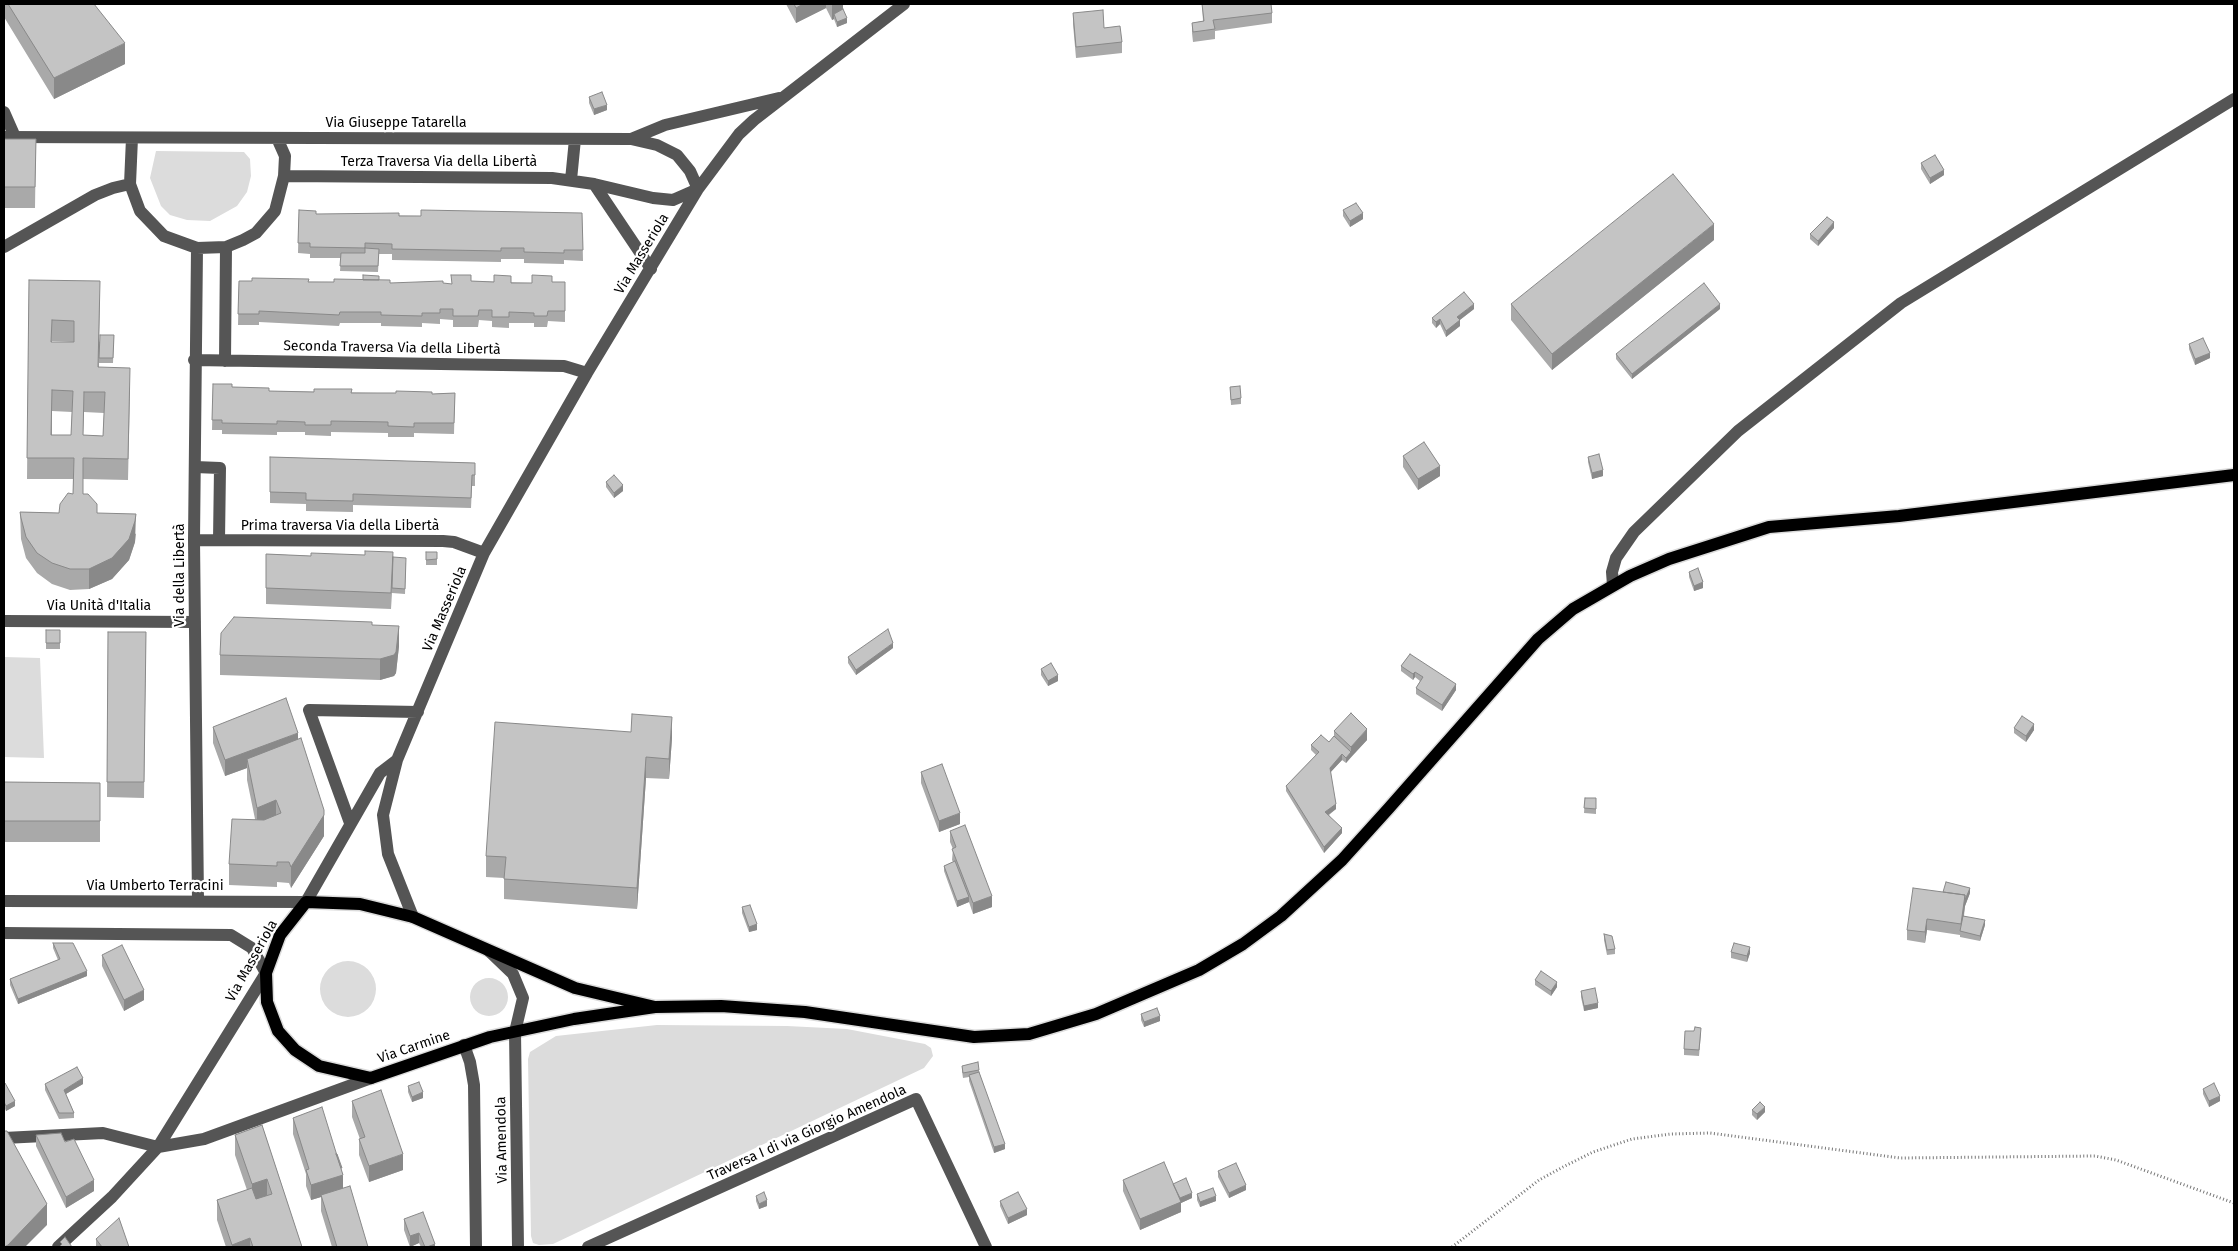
<!DOCTYPE html>
<html>
<head>
<meta charset="utf-8">
<style>
  body { margin:0 }
  #map { position:relative; width:2238px; height:1251px; overflow:hidden; background:#fff; font-family:"Fira Sans",sans-serif }
  canvas { display:block }
  .frame { position:absolute; inset:0; border:5px solid #000; pointer-events:none }
</style>
</head>
<body>
<div id="map">
<canvas width="2238" height="1251"></canvas>
<div class="frame"></div>
</div>
<script>
const g = document.querySelector('canvas').getContext('2d');
g.lineJoin = 'round';
function fillPath(path, color) { g.fillStyle = color; g.fill(path, 'evenodd'); }
const toPath = rows => new Path2D(rows.map(r => 'M' + r).join(''));
function strokePath(path, color, width, dash) { g.strokeStyle = color; g.lineWidth = width; g.lineCap = dash ? 'butt' : 'round'; g.setLineDash(dash || []); g.stroke(path); }
function write(font, color, halo, rows, align = 'center') {
  g.font = font + ' "Fira Sans",sans-serif'; g.lineWidth = 4.5; g.setLineDash([]); g.textBaseline = 'middle'; g.strokeStyle = halo; g.fillStyle = color; for (const [text, x, y, turn = 0] of rows) {
    g.save(); g.translate(x, y); g.rotate((+turn || 0) * Math.PI / 180); g.textAlign = isNaN(turn) ? turn : align; if (halo) g.strokeText(text, 0, 0); g.fillText(text, 0, 0); g.restore();
  }
}
const green = toPath([
  [156,151,244,152,250,159,251,176,247,192,237,206,210,221,187,220,170,215,161,206,150,178],
  [4,657,40,658,44,758,4,757],
  '320 989a28 28 0 1 1 56 0a28 28 0 1 1-56 0Z',
  '470 997a19 19 0 1 1 38 0a19 19 0 1 1-38 0Z',
  [657,1025,787,1026,847,1029,925,1044,931,1048,933,1056,924,1068,553,1244,539,1245,533,1243,531,1236,528,1059,530,1052,556,1036]
]);
const path = toPath([
  [1452,1247,1539,1180,1563,1167,1593,1152,1632,1139,1671,1134,1710,1133,1900,1158,2095,1156,2116,1160,2234,1203]
]);
const minor = toPath([
  [4,112,15,137],
  [4,137,631,139,665,125,779,98],
  [132,138,130,184,140,211,164,236,197,248,226,247,243,240,256,233,275,211,284,176,285,156,277,138],
  [284,176,552,178,594,184,653,198,673,200,698,189,690,171,677,155,657,145,631,139],
  [571,180,575,139],
  [594,184,651,269],
  [4,247,95,195,113,188,130,184],
  [197,248,194,540,198,901],
  [194,360,564,366,587,373],
  [225,361,226,247],
  [195,467,220,468,219,540],
  [194,540,443,541,454,542,484,553],
  [1613,585,1612,572,1616,558,1634,532,1738,431,1901,303,2234,99],
  [4,621,195,622],
  [397,760,383,815,388,854,413,917],
  [350,823,309,710,418,712],
  [4,901,306,902,380,773,397,760,484,553,587,373,698,189,739,134,754,120,904,4],
  [4,933,231,935,252,948,266,973,158,1147,112,1197,58,1247],
  [489,951,513,974,523,998,515,1032,518,1247],
  [464,1045,470,1062,474,1085,476,1247],
  [4,1138,103,1133,158,1147,204,1139,371,1078],
  [588,1247,916,1099,986,1247]
]);
const major = toPath([
  [655,1007,575,988,413,917,360,904,306,902,280,935,266,973,267,1002,278,1031,295,1050,319,1066,371,1078,490,1037,574,1019,655,1007,721,1006,805,1012,974,1037,1029,1034,1096,1014,1199,970,1243,944,1281,916,1342,860,1389,808,1538,639,1573,609,1630,576,1669,559,1769,527,1899,516,2234,475]
]);
const wall = toPath([
  [4,4,94,4,125,64,54,99,4,17],
  [786,4,843,4,843,9,847,23,837,27,834,19,832,20,826,8,796,23],
  [1202,4,1272,13,1272,23,1215,31,1215,39,1193,42,1192,33,1192,23,1203,21],
  [1073,13,1104,28,1122,42,1122,53,1076,58,1073,24],
  [589,97,607,110,594,115,589,103],
  [4,139,36,139,35,208,4,208],
  [1921,163,1944,175,1930,184,1921,169],
  [299,210,316,214,421,216,582,213,583,261,564,260,564,264,524,263,524,259,501,259,501,262,392,260,392,254,379,254,378,272,340,271,341,258,310,258,310,254,298,253],
  [1343,210,1363,219,1350,227,1343,216],
  [1834,228,1818,246,1810,239,1810,234],
  [1714,240,1552,370,1511,320,1511,304],
  [29,280,100,302,99,342,114,335,113,363,99,363,99,367,130,389,128,480,83,479,83,494,97,513,136,534,135,542,129,560,112,579,89,589,70,590,52,584,37,573,26,558,21,539,20,512,59,513,73,494,73,479,27,479],
  [52,341,74,342,52,342],
  [52,411,72,412,71,435,52,435],
  [84,412,104,413,103,436,83,435],
  [379,280,390,283,452,284,471,281,532,283,565,282,565,322,548,321,547,327,534,327,534,323,509,323,509,328,492,327,492,321,479,320,478,327,453,327,453,320,440,319,440,324,422,323,422,327,381,326,381,323,340,323,339,326,259,322,259,325,238,325,239,281,334,282],
  [1474,309,1460,320,1460,326,1446,337,1440,324,1436,328,1432,323,1432,318],
  [1720,309,1632,379,1616,359,1616,354],
  [2189,344,2210,358,2195,365,2189,349],
  [213,384,232,387,269,391,432,394,455,393,454,434,414,433,414,437,388,437,388,433,331,432,331,436,305,435,305,432,277,432,277,435,222,434,222,430,212,430],
  [1230,387,1241,398,1241,404,1231,405],
  [1403,456,1440,476,1418,490,1403,467],
  [270,457,475,463,475,486,472,486,471,508,353,505,353,512,306,511,306,504,270,503],
  [1588,457,1603,476,1592,479,1588,462],
  [606,482,623,491,614,498,606,487],
  [426,552,437,552,437,565,426,565],
  [266,554,311,556,393,557,406,563,405,594,392,593,391,609,266,604],
  [1689,572,1703,588,1694,591,1689,577],
  [372,625,399,646,396,673,394,676,380,680,220,675,220,655],
  [46,630,60,630,60,649,46,649],
  [108,632,146,632,144,798,107,797],
  [893,648,856,675,848,663,848,657],
  [1410,654,1456,690,1442,711,1416,694,1416,688,1420,681,1415,677,1413,680,1401,671,1401,666],
  [1041,669,1058,681,1048,686,1041,675],
  [213,727,298,739,324,831,324,836,291,888,289,883,277,882,277,887,229,885,229,864,255,819,247,780,247,768,225,776,213,743],
  [2014,728,2034,730,2026,742,2014,733],
  [1334,731,1367,740,1346,763,1342,760,1330,772,1336,809,1329,815,1342,833,1324,853,1286,791,1286,786,1316,755,1311,750,1311,745,1329,742,1334,736],
  [672,738,669,779,646,778,637,909,504,899,504,878,486,877,486,856],
  [921,772,960,824,939,832,921,783],
  [4,782,100,783,100,842,4,842],
  [1585,798,1596,798,1596,814,1584,813],
  [950,831,992,907,973,914,969,902,957,907,944,871,944,866,953,862,952,860,953,849,950,842],
  [1970,893,1965,906,1964,916,1985,925,1980,941,1960,937,1960,935,1927,930,1925,943,1907,940,1907,930],
  [742,907,757,930,749,932,742,913],
  [1604,934,1615,949,1615,954,1607,955,1604,940],
  [53,943,87,976,18,1004,10,985,10,979,58,960,53,948],
  [1731,952,1750,953,1747,962,1731,958],
  [102,955,144,1000,124,1011,102,966],
  [1535,980,1557,987,1551,996,1535,985],
  [1581,991,1598,1008,1584,1011,1581,997],
  [1141,1014,1160,1021,1144,1027,1141,1020],
  [1701,1033,1699,1056,1684,1055,1684,1049],
  [962,1066,979,1070,979,1072,1005,1149,994,1153,969,1081,969,1077,963,1078,962,1071],
  [4,1083,15,1106,6,1111,4,1107],
  [45,1084,83,1084,66,1094,74,1113,74,1118,59,1119,45,1090],
  [408,1086,423,1098,412,1102,408,1092],
  [2203,1089,2220,1101,2209,1107,2203,1094],
  [352,1101,403,1170,369,1182,359,1155,359,1139,360,1139,352,1117],
  [1752,1110,1765,1112,1757,1120,1752,1115],
  [293,1118,342,1171,343,1188,368,1247,332,1247,321,1211,321,1197,311,1200,306,1186,306,1174,293,1134],
  [262,1125,302,1247,226,1247,217,1220,217,1200,247,1190,235,1155,235,1135],
  [36,1135,65,1142,94,1191,66,1208,36,1146],
  [1218,1171,1246,1190,1229,1198,1218,1177],
  [1123,1180,1173,1184,1192,1198,1181,1203,1181,1212,1140,1230,1123,1191],
  [1197,1194,1216,1201,1200,1207,1197,1200],
  [756,1196,767,1206,759,1209,756,1201],
  [1000,1201,1027,1215,1008,1224,1000,1206],
  [404,1219,435,1247,421,1247,419,1243,410,1247,404,1230],
  [96,1239,129,1247,96,1247]
]);
const shadedWall = toPath([
  [803,4,826,4,826,8,796,23,796,8],
  [833,4,843,4,843,15,834,14,834,19,832,20,832,5],
  [847,18,847,23,837,27,837,22],
  [125,43,125,64,54,99,54,78],
  [607,105,607,110,594,115,594,109],
  [1944,170,1944,175,1930,184,1930,178],
  [1363,213,1363,219,1350,227,1350,221],
  [1834,222,1834,228,1818,246,1818,241],
  [1714,224,1714,240,1552,370,1552,354],
  [1474,304,1474,309,1457,322,1457,317],
  [1720,304,1720,309,1632,379,1632,374],
  [1440,319,1440,324,1436,328,1436,322],
  [1460,320,1460,326,1446,337,1446,331],
  [2210,353,2210,358,2195,365,2195,359],
  [52,390,52,411,51,455,51,435],
  [1440,466,1440,476,1418,490,1418,479],
  [1603,470,1603,476,1592,479,1592,473],
  [623,485,623,491,614,498,614,493],
  [136,514,135,542,129,560,112,579,89,589,89,569],
  [1703,582,1703,588,1694,591,1694,586],
  [399,626,399,646,396,673,394,676,380,680,380,659],
  [893,643,893,648,856,675,856,670],
  [1415,672,1415,677,1413,680,1413,674],
  [1058,675,1058,681,1048,686,1048,681],
  [1456,684,1456,690,1442,711,1442,705],
  [672,717,672,738,669,779,669,759],
  [2034,724,2034,730,2026,742,2026,736],
  [1367,729,1367,740,1351,757,1351,747],
  [298,733,298,749,247,759,247,768,225,776,225,760],
  [1351,752,1351,757,1346,763,1346,758],
  [1342,754,1342,760,1330,773,1330,768],
  [646,757,646,778,637,909,637,888],
  [276,800,276,821,257,829,257,808],
  [1336,804,1336,809,1325,817,1325,812],
  [324,810,324,836,291,888,291,867],
  [960,813,960,824,939,832,939,821],
  [1342,828,1342,833,1324,853,1324,847],
  [1970,888,1970,893,1965,906,1961,932,1961,924,1965,895],
  [992,896,992,907,973,914,973,903],
  [969,897,969,902,957,907,957,901],
  [1927,919,1927,930,1925,943,1925,932],
  [1985,920,1985,925,1980,941,1980,936],
  [757,924,757,930,749,932,749,927],
  [1750,947,1750,953,1747,962,1747,956],
  [87,971,87,976,18,1004,18,999],
  [1557,982,1557,987,1551,996,1551,991],
  [144,990,144,1000,124,1011,124,1000],
  [1598,1003,1598,1008,1584,1011,1584,1006],
  [1160,1016,1160,1021,1144,1027,1144,1022],
  [83,1078,83,1084,64,1095,64,1090],
  [423,1092,423,1098,412,1102,412,1097],
  [2220,1096,2220,1101,2209,1107,2209,1101],
  [15,1101,15,1106,6,1111,6,1106],
  [1765,1107,1765,1112,1757,1120,1757,1114],
  [1005,1144,1005,1149,994,1153,994,1147],
  [403,1154,403,1170,369,1182,369,1166],
  [343,1175,343,1190,321,1195,321,1197,311,1200,311,1185],
  [267,1179,267,1200,252,1205,252,1184],
  [94,1180,94,1191,66,1208,66,1197],
  [1246,1185,1246,1190,1229,1198,1229,1193],
  [1192,1193,1192,1198,1181,1203,1181,1212,1140,1230,1140,1219,1178,1199],
  [1216,1196,1216,1201,1200,1207,1200,1202],
  [767,1200,767,1206,759,1209,759,1204],
  [47,1204,47,1225,25,1247,4,1247],
  [1027,1209,1027,1215,1008,1224,1008,1218],
  [419,1233,419,1243,410,1247,410,1236],
  [250,1238,250,1247,232,1247,232,1245],
  [435,1244,435,1247,427,1247]
]);
const building = toPath([
  [8,4,94,4,125,43,54,78,8,4],
  [794,4,803,4,796,8,794,4],
  [1202,4,1271,4,1272,13,1213,20,1215,29,1193,32,1192,23,1204,21,1202,4],
  [843,9,847,18,837,22,834,14,843,9],
  [1103,10,1104,28,1120,26,1122,42,1076,47,1073,13,1103,10],
  [602,92,607,105,594,109,589,97,602,92],
  [4,139,36,139,35,187,4,187,4,139],
  [1935,155,1944,170,1930,178,1921,163,1935,155],
  [1673,174,1714,224,1552,354,1511,304,1673,174],
  [1356,203,1363,213,1350,221,1343,210,1356,203],
  [299,210,316,211,316,214,399,213,399,216,421,216,421,210,582,213,583,250,564,250,564,253,524,252,524,248,501,248,501,251,392,249,392,244,365,243,365,248,310,247,310,243,298,243,299,210],
  [1827,217,1834,222,1818,241,1810,234,1827,217],
  [365,248,379,249,378,266,340,266,341,253,365,253,365,248],
  [363,275,379,276,379,280,363,280,363,275],
  [451,275,471,275,471,281,494,282,494,275,511,276,511,283,532,283,532,275,552,276,552,282,565,282,565,311,548,311,547,316,534,316,534,313,509,312,509,317,492,317,492,310,479,310,478,316,453,316,453,309,440,309,440,313,422,313,422,316,381,315,381,312,340,312,339,315,259,311,259,314,238,314,239,281,252,281,252,278,309,279,308,282,334,282,334,279,390,280,390,283,443,281,443,283,452,284,451,275],
  [29,280,100,281,98,367,130,368,128,459,83,458,83,494,88,494,97,504,97,513,136,514,135,521,129,539,112,558,89,569,70,569,52,563,37,553,26,537,21,518,20,512,59,513,60,504,68,493,73,494,74,458,27,458,29,280],
  [52,320,74,321,74,342,51,342,52,320],
  [52,390,73,391,71,435,51,435,52,390],
  [84,392,105,392,103,436,83,435,84,392],
  [1704,283,1720,304,1632,374,1616,354,1704,283],
  [1464,292,1474,304,1457,317,1460,320,1446,331,1440,319,1436,322,1432,318,1464,292],
  [100,335,114,335,113,358,99,358,100,335],
  [2203,338,2210,353,2195,359,2189,344,2203,338],
  [213,384,232,384,232,387,269,388,269,391,314,392,314,389,352,389,351,393,396,393,396,391,432,392,432,394,455,393,454,423,414,423,414,427,388,426,388,422,331,421,331,425,305,425,305,422,277,421,277,424,222,423,222,420,212,420,213,384],
  [1240,386,1241,398,1231,400,1230,387,1240,386],
  [1424,442,1440,466,1418,479,1403,456,1424,442],
  [1599,454,1603,470,1592,473,1588,457,1599,454],
  [270,457,475,463,475,475,472,475,471,498,353,494,353,501,306,500,306,493,270,492,270,457],
  [614,475,623,485,614,493,606,482,614,475],
  [365,551,393,552,391,593,266,588,266,554,311,556,311,553,365,555,365,551],
  [426,552,437,552,437,559,426,560,426,552],
  [393,557,406,558,405,589,392,588,393,557],
  [1698,568,1703,582,1694,586,1689,572,1698,568],
  [234,617,372,622,372,625,399,626,396,652,394,655,380,659,220,655,221,633,234,617],
  [888,629,893,643,856,670,848,657,888,629],
  [46,630,60,630,60,643,46,643,46,630],
  [108,632,146,632,144,782,107,782,108,632],
  [1410,654,1456,684,1442,705,1416,688,1423,677,1415,672,1413,674,1401,666,1410,654],
  [1051,663,1058,675,1048,681,1041,669,1051,663],
  [286,698,298,733,225,760,213,727,286,698],
  [1351,713,1367,729,1351,747,1334,731,1351,713],
  [632,714,672,717,669,759,646,757,637,888,504,879,506,857,486,856,495,722,631,732,632,714],
  [2022,716,2034,724,2026,736,2014,728,2022,716],
  [1321,735,1329,742,1334,736,1351,752,1346,758,1342,754,1330,768,1336,804,1325,812,1342,828,1324,847,1286,786,1319,752,1311,745,1321,735],
  [301,738,324,810,324,815,291,867,289,862,277,862,277,866,229,864,232,819,264,820,281,813,276,800,257,808,247,759,301,738],
  [942,764,960,813,939,821,921,772,942,764],
  [4,782,100,783,100,821,4,821,4,782],
  [1585,798,1596,798,1596,809,1584,808,1585,798],
  [965,825,992,896,973,903,952,849,956,847,950,831,965,825],
  [955,861,969,897,957,901,944,866,955,861],
  [1946,882,1970,888,1965,900,1965,895,1943,892,1946,882],
  [1913,888,1965,895,1961,924,1927,919,1925,932,1907,930,1913,888],
  [750,905,757,924,749,927,742,907,750,905],
  [1963,916,1985,920,1980,936,1960,931,1963,916],
  [1604,934,1612,936,1615,949,1607,950,1604,934],
  [53,943,73,943,87,971,18,999,10,979,60,959,53,943],
  [1734,943,1750,947,1747,956,1731,952,1734,943],
  [122,945,144,990,124,1000,102,955,122,945],
  [1541,971,1557,982,1551,991,1535,980,1541,971],
  [1595,988,1598,1003,1584,1006,1581,991,1595,988],
  [1157,1008,1160,1016,1144,1022,1141,1014,1157,1008],
  [1695,1027,1701,1028,1699,1050,1684,1049,1685,1031,1694,1031,1695,1027],
  [978,1062,979,1070,963,1073,962,1066,978,1062],
  [77,1067,83,1078,64,1090,74,1113,59,1113,45,1084,77,1067],
  [979,1072,1005,1144,994,1147,969,1075,979,1072],
  [419,1082,423,1092,412,1097,408,1086,419,1082],
  [4,1083,5,1083,15,1101,6,1106,4,1102,4,1083],
  [2214,1083,2220,1096,2209,1101,2203,1089,2214,1083],
  [381,1090,403,1154,369,1166,359,1139,365,1137,352,1101,381,1090],
  [1760,1102,1765,1107,1757,1114,1752,1110,1760,1102],
  [322,1107,343,1175,311,1185,306,1170,309,1169,293,1118,322,1107],
  [262,1125,302,1247,253,1247,250,1238,232,1245,217,1200,252,1188,256,1199,272,1194,267,1179,252,1184,235,1135,262,1125],
  [4,1131,7,1131,47,1204,8,1245,4,1247,4,1131],
  [61,1133,65,1142,74,1139,94,1180,66,1197,36,1135,61,1133],
  [336,1154,337,1154,342,1168,341,1168,336,1154],
  [1164,1162,1181,1202,1140,1219,1123,1180,1164,1162],
  [1236,1163,1246,1185,1229,1193,1218,1171,1236,1163],
  [1186,1178,1192,1193,1180,1198,1173,1184,1186,1178],
  [350,1186,368,1247,337,1247,321,1195,350,1186],
  [1213,1188,1216,1196,1200,1202,1197,1194,1213,1188],
  [764,1192,767,1200,759,1204,756,1196,764,1192],
  [1018,1192,1027,1209,1008,1218,1000,1201,1018,1192],
  [423,1212,435,1244,427,1247,425,1247,419,1233,410,1236,404,1219,423,1212],
  [119,1218,129,1247,102,1247,96,1239,119,1218],
  [65,1237,72,1247,59,1247,62,1244,60,1242,65,1237]
]);
const streetNames = [
  ["Via Giuseppe Tatarella",396,123],
  ["Terza Traversa Via della Libertà",439,162],
  ["Via Masseriola",642,254,-59],
  ["Seconda Traversa Via della Libertà",392,348,1],
  ["Prima traversa Via della Libertà",340,526],
  ["Via della Libertà",180,575,-90],
  ["Via Unità d'Italia",99,606],
  ["Via Masseriola",445,609,-67],
  ["Via Umberto Terracini",155,886],
  ["Via Masseriola",252,961,-61],
  ["Via Carmine",414,1047,-19],
  ["Traversa I di via Giorgio Amendola",807,1133,-24],
  ["Via Amendola",502,1140,-91]
];
fillPath(green, '#dcdcdc');
strokePath(major, '#dbdbdb', 15);
strokePath(path, '#777', 3, [1, 2.5]);
strokePath(minor, '#555', 12);
strokePath(major, '#000', 12);
fillPath(wall, '#a9a9a9');
fillPath(shadedWall, '#898989');
fillPath(building, '#c4c4c4');
strokePath(building, '#898989', 1);
write('14px', '#000', '#fff', streetNames);
</script>
</body>
</html>
